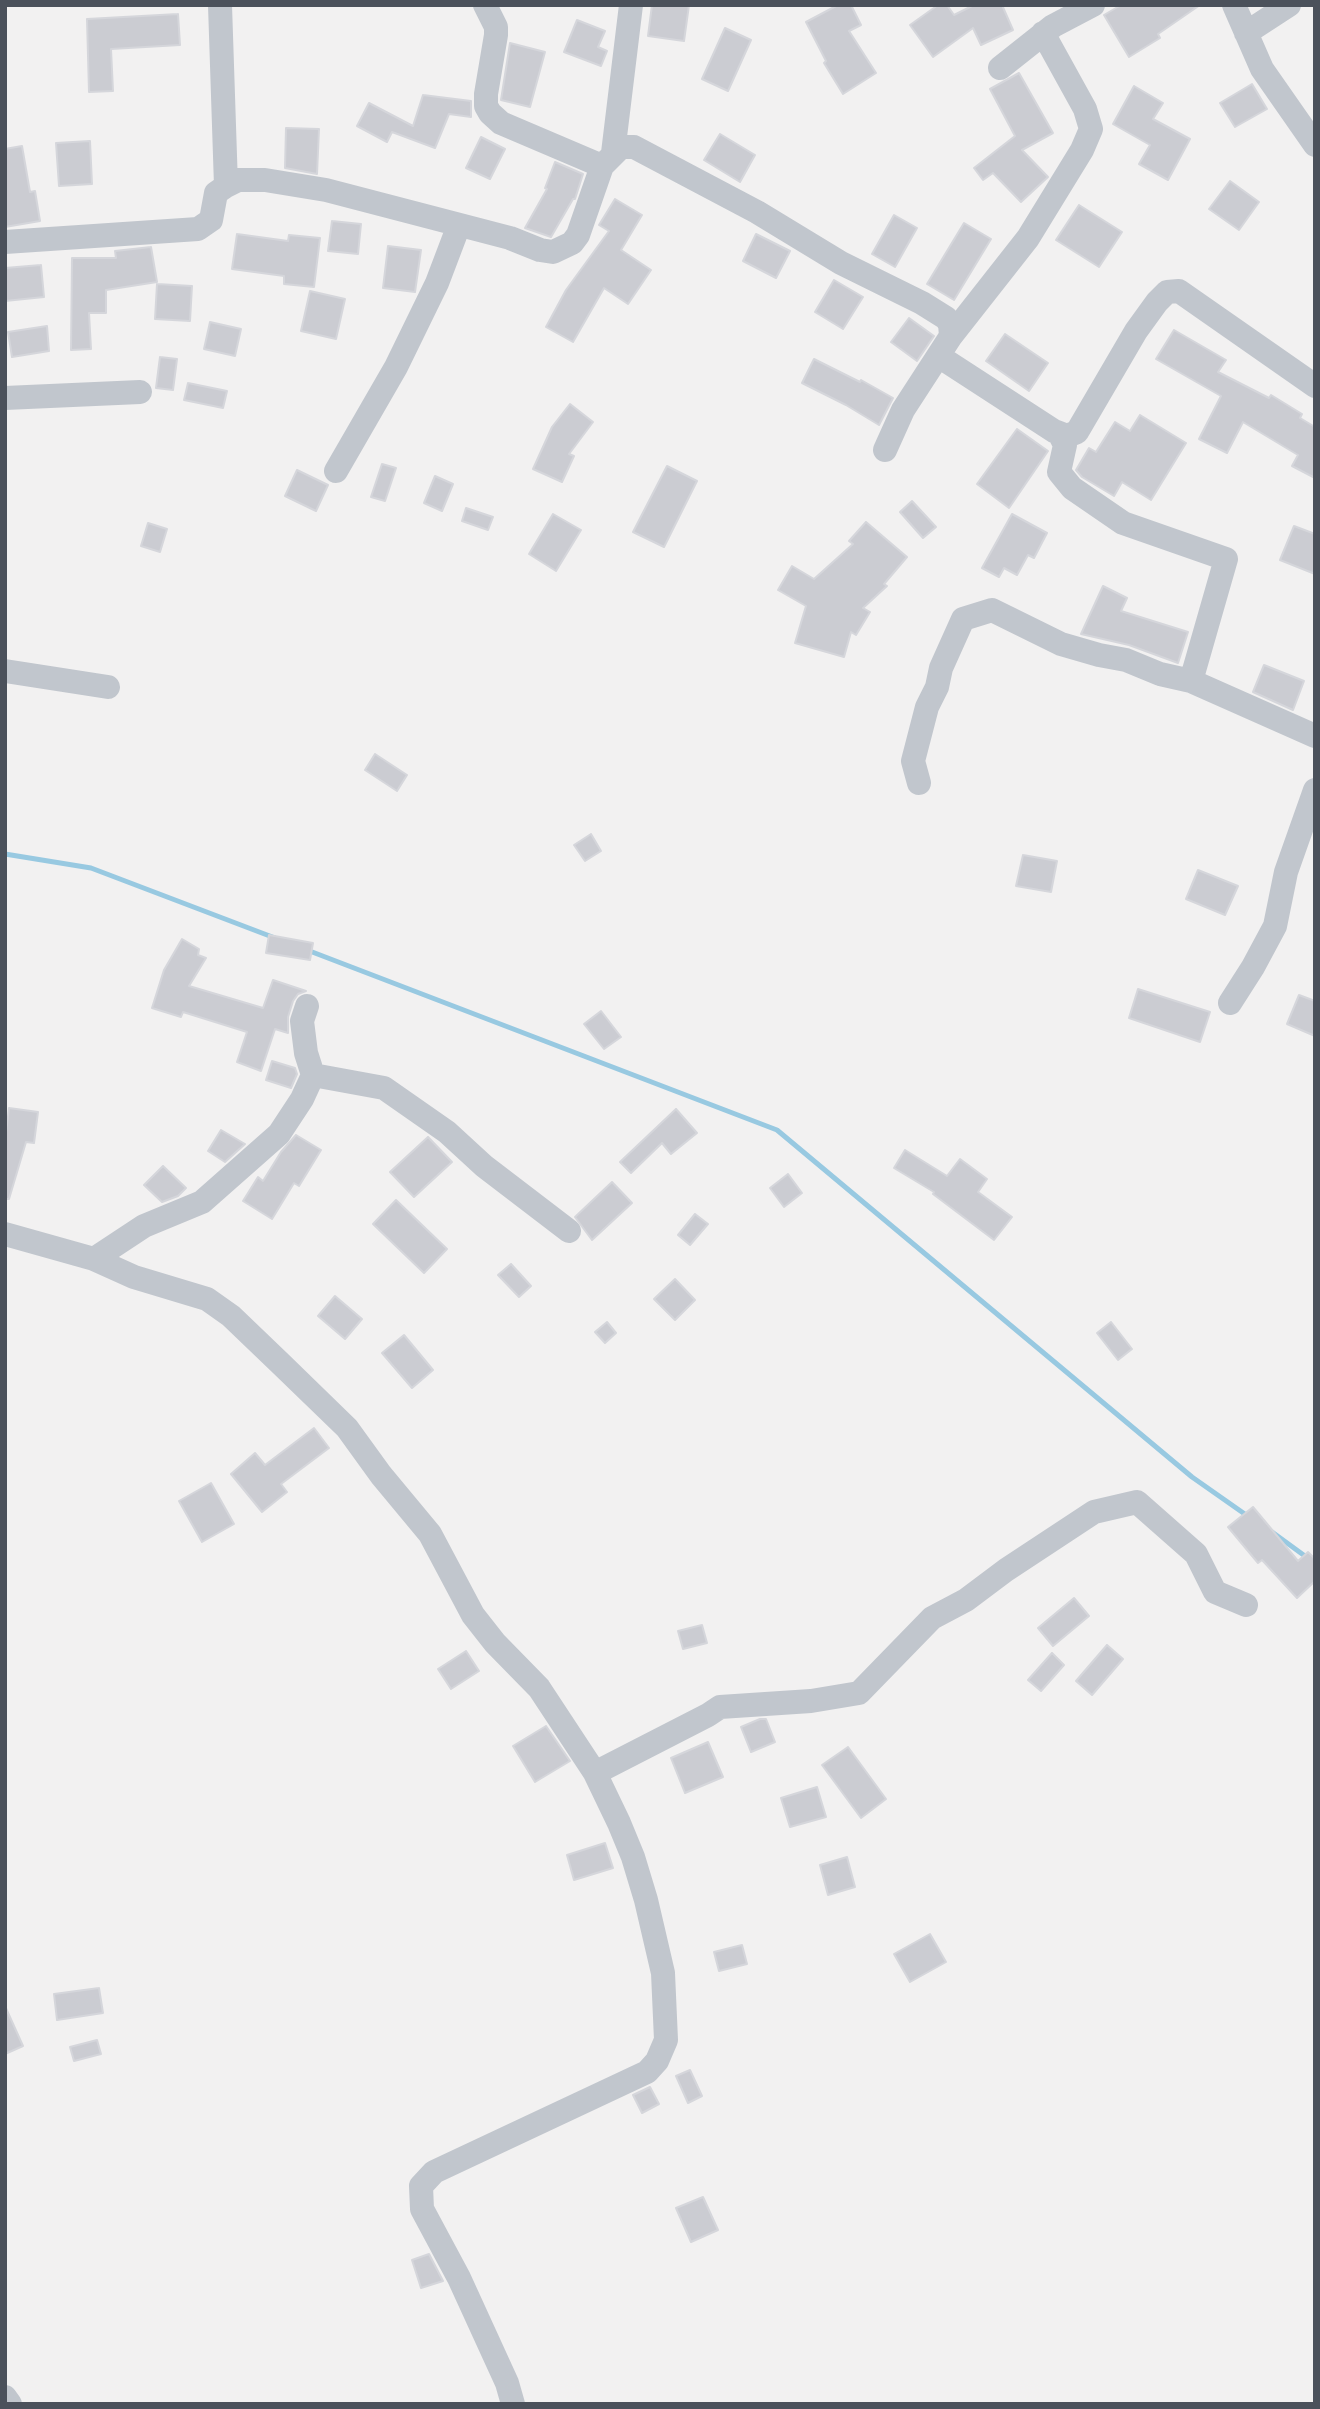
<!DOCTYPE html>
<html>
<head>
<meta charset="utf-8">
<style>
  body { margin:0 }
  #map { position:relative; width:1320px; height:2409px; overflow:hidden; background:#f2f1f1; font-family:Helvetica,sans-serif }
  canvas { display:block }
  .frame { position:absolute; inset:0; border:7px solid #4b515b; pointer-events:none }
</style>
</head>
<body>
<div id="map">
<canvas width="1320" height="2409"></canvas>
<div class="frame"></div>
</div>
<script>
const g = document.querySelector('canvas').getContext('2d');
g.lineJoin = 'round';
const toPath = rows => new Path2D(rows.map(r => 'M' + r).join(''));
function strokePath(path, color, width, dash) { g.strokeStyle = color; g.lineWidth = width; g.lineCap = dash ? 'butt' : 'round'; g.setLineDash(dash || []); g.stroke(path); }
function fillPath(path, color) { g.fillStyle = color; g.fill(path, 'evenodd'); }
const stream = toPath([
  [5,854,91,868,275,938],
  [307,950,777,1130,1192,1477,1249,1517],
  [1272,1532,1309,1559]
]);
const building = toPath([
  [652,5,689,5,684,41,648,36,652,5],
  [838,5,851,5,861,25,849,31,876,73,843,94,824,63,826,61,806,22,838,5],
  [938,5,947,5,954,15,974,5,1002,5,1013,30,981,45,973,28,933,57,910,25,938,5],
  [1121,5,1200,5,1158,34,1160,38,1129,57,1104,15,1121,5],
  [178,14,180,45,111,49,113,91,89,92,87,19,178,14],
  [577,20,605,31,598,47,607,51,601,66,564,52,577,20],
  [725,28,751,40,728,91,702,79,725,28],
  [510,43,545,52,530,107,501,100,510,43],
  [1019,73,1053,133,1022,150,1048,177,1021,202,993,173,983,180,974,168,1015,136,990,89,1019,73],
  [1252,84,1267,109,1235,127,1220,103,1252,84],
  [1134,86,1163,103,1153,119,1190,139,1168,180,1139,164,1150,145,1113,124,1134,86],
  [423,95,471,101,471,117,449,114,435,148,392,132,387,142,357,126,369,103,413,126,423,95],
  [286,128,319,129,317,174,285,168,286,128],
  [720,134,755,155,740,182,704,160,720,134],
  [481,137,505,149,490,179,466,168,481,137],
  [90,141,92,184,59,186,56,143,90,141],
  [22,146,30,192,35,191,40,221,5,227,5,149,22,146],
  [555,162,583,174,575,199,573,199,551,237,525,228,547,189,545,188,555,162],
  [1230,181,1259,202,1239,230,1209,209,1230,181],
  [615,199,642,215,621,250,651,270,628,304,604,288,573,342,546,327,566,290,609,231,599,225,615,199],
  [1079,205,1122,232,1099,267,1056,240,1079,205],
  [894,215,917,228,895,267,872,254,894,215],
  [332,221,361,224,358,254,328,251,332,221],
  [964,223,991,239,954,300,927,284,964,223],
  [237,234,288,241,289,235,320,238,314,287,284,284,284,276,232,269,237,234],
  [756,234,790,251,776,278,743,261,756,234],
  [388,246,421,250,415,292,383,288,388,246],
  [151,247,157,282,106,290,106,313,89,313,91,349,71,350,72,258,116,258,115,251,151,247],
  [41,265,44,297,5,301,5,268,41,265],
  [834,280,863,297,843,329,815,312,834,280],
  [157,284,192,286,190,321,155,319,157,284],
  [310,291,345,299,336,339,301,331,310,291],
  [909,318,934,336,917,361,891,342,909,318],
  [210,322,241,329,235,356,204,349,210,322],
  [47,326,49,351,12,357,8,332,47,326],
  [1174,330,1226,360,1218,372,1269,398,1271,395,1302,414,1300,418,1315,427,1315,478,1292,466,1298,455,1243,422,1227,453,1199,439,1221,396,1156,359,1174,330],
  [1005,334,1048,363,1029,391,986,361,1005,334],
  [160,357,177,359,173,390,156,388,160,357],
  [814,359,860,382,861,380,893,398,879,425,846,405,802,383,814,359],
  [188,383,227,391,223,408,184,400,188,383],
  [570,404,593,422,569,454,574,456,562,482,533,469,552,427,570,404],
  [1140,415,1186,443,1151,500,1122,482,1114,496,1082,477,1076,470,1089,448,1096,452,1115,422,1130,431,1140,415],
  [1017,429,1048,451,1009,508,977,484,1017,429],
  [382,464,396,468,385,501,371,497,382,464],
  [667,466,697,481,664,547,633,532,667,466],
  [297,470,328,485,316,511,285,496,297,470],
  [435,476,453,484,442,511,424,503,435,476],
  [912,501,936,527,923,538,900,512,912,501],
  [466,508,493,517,488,530,462,521,466,508],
  [553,514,581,530,556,571,529,554,553,514],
  [1012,514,1047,533,1034,558,1028,555,1017,575,1004,568,999,577,982,568,1012,514],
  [866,522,907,557,884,584,887,586,863,608,870,612,856,635,851,632,844,657,795,643,806,606,778,590,792,566,814,579,853,544,849,541,866,522],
  [148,523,167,529,160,552,141,546,148,523],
  [1294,526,1315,534,1315,574,1280,560,1294,526],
  [1103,586,1127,598,1121,611,1188,632,1178,663,1129,645,1081,634,1103,586],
  [1264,665,1304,681,1293,710,1253,692,1264,665],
  [375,754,407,775,397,791,365,770,375,754],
  [591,834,601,851,585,861,574,845,591,834],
  [1023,855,1057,861,1051,892,1016,886,1023,855],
  [1198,870,1238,886,1225,915,1186,899,1198,870],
  [269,935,313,943,310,960,266,953,269,935],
  [182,939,199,949,198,955,206,958,189,986,263,1008,273,980,306,991,298,994,293,1001,288,1017,288,1033,275,1029,261,1071,237,1062,247,1032,183,1012,181,1017,152,1008,164,970,182,939],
  [1138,989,1210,1012,1200,1042,1129,1018,1138,989],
  [1299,995,1315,1001,1315,1036,1287,1024,1299,995],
  [601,1011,621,1037,604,1049,584,1024,601,1011],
  [272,1061,295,1068,297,1074,291,1088,266,1080,272,1061],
  [9,1108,38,1112,34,1143,26,1142,9,1199,5,1199,5,1141,9,1108],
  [676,1109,697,1133,671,1154,662,1143,631,1173,620,1162,676,1109],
  [221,1130,245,1144,225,1162,208,1151,221,1130],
  [296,1135,321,1150,299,1186,294,1183,272,1219,243,1201,258,1177,263,1181,281,1152,296,1135],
  [428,1137,452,1162,414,1197,390,1172,428,1137],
  [905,1150,947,1176,960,1159,987,1179,978,1192,1012,1217,994,1240,933,1194,934,1192,894,1168,905,1150],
  [163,1166,186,1188,178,1196,162,1202,144,1185,163,1166],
  [788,1174,802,1193,784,1207,770,1188,788,1174],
  [612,1182,632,1203,592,1240,575,1217,612,1182],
  [396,1200,447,1249,424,1273,373,1224,396,1200],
  [695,1214,708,1224,690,1245,678,1235,695,1214],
  [511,1264,531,1286,519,1297,498,1275,511,1264],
  [675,1279,695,1300,675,1320,654,1299,675,1279],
  [335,1296,362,1319,345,1339,318,1316,335,1296],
  [607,1322,616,1333,605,1343,595,1332,607,1322],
  [1111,1322,1132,1349,1118,1360,1097,1333,1111,1322],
  [404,1335,433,1370,412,1388,382,1353,404,1335],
  [314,1428,329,1448,281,1484,287,1492,262,1512,231,1474,255,1453,265,1465,314,1428],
  [211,1483,234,1524,202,1542,179,1501,211,1483],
  [1253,1507,1298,1561,1308,1552,1315,1559,1315,1581,1297,1598,1262,1560,1258,1563,1228,1527,1253,1507],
  [1074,1598,1089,1616,1053,1646,1038,1628,1074,1598],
  [702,1625,707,1643,683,1649,678,1631,702,1625],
  [1107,1645,1123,1659,1092,1695,1076,1681,1107,1645],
  [466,1651,479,1671,451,1689,438,1669,466,1651],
  [1052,1653,1064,1665,1041,1691,1028,1680,1052,1653],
  [760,1719,766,1719,775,1742,751,1752,741,1727,760,1719],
  [546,1726,570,1761,535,1782,513,1746,546,1726],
  [708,1742,723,1777,685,1793,671,1758,708,1742],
  [848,1747,886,1799,861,1818,822,1765,848,1747],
  [817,1787,826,1817,790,1827,781,1798,817,1787],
  [605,1843,613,1868,574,1880,567,1855,605,1843],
  [847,1857,855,1887,828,1895,820,1865,847,1857],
  [930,1934,946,1962,910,1982,894,1954,930,1934],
  [742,1945,747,1964,719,1971,714,1952,742,1945],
  [99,1988,103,2013,57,2020,54,1994,99,1988],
  [5,2006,23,2046,5,2054,5,2006],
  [97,2040,101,2054,74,2061,70,2047,97,2040],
  [690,2070,702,2096,688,2103,676,2076,690,2070],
  [650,2087,659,2104,642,2113,633,2095,650,2087],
  [703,2197,718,2230,691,2242,676,2208,703,2197],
  [429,2254,443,2281,421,2288,412,2260,429,2254]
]);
const minor = toPath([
  [220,5,226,186],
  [485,5,496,27,496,35,486,94,486,106,490,113,501,123,602,166],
  [1234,5,1262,69,1315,145],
  [1246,33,1289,5],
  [1000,68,1053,26,1093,5],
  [613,153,631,5],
  [5,242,198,229,211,220,216,193,226,186,238,180,265,180,326,190,510,238,540,250,553,252,572,243,578,235,602,166,621,147,634,147,757,212,841,263,922,303,946,318,950,324,951,336,903,410,885,450],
  [951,336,1028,238,1082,150,1091,129,1085,109,1043,33],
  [940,357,1054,431,1067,436,1077,432,1136,331,1157,302,1167,292,1179,291,1315,386],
  [5,398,140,392],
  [1059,433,1065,445,1059,472,1072,488,1123,523,1226,559,1191,681],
  [336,471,396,367,437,283,459,225],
  [5,671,108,687],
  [919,783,913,761,927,707,937,687,941,668,963,619,992,610,1061,644,1099,655,1126,660,1160,674,1191,681,1315,736],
  [1230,1003,1253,967,1275,926,1286,872,1315,790],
  [313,1075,384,1088,447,1132,484,1166,569,1231],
  [5,1234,94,1259,134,1277,207,1299,231,1316,280,1363,347,1428,381,1475,430,1534,473,1615,495,1643,539,1688,595,1773,619,1823,633,1857,646,1900,663,1973,666,2040,657,2061,647,2072,434,2172,421,2186,422,2209,459,2278,507,2383,513,2404],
  [94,1259,144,1226,202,1202,279,1134,302,1099,313,1075,306,1053,302,1021,307,1006],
  [595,1773,708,1715,720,1707,811,1701,859,1693,932,1618,966,1600,1006,1570,1094,1512,1137,1502,1196,1554,1215,1592,1246,1605],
  [5,2397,10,2404]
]);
strokePath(stream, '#98c9e1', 5);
fillPath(building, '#cbccd2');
strokePath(building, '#d5d6db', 2);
strokePath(minor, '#c1c6cd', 24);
</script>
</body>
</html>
